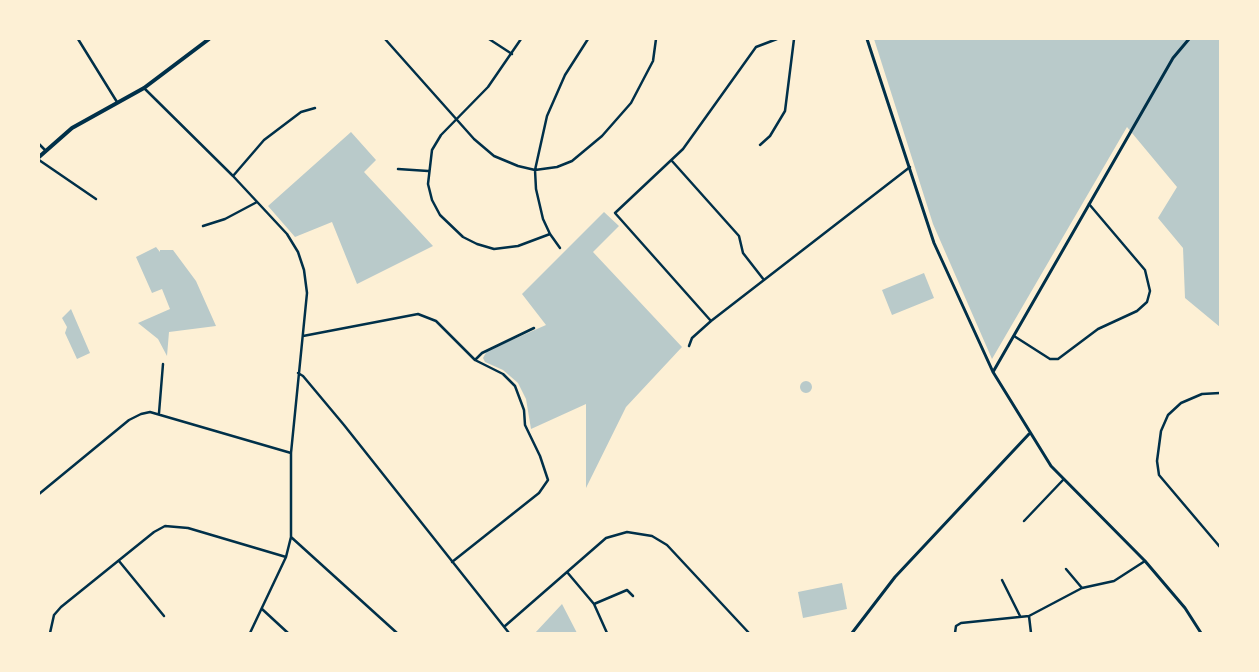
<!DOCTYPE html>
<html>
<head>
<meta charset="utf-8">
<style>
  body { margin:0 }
  #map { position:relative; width:1259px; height:672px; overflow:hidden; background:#fdf0d5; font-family:"Space Grotesk",sans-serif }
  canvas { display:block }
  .frame { position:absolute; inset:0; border:40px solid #fdf0d5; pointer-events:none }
</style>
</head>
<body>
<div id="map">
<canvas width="1259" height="672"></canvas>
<div class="frame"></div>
</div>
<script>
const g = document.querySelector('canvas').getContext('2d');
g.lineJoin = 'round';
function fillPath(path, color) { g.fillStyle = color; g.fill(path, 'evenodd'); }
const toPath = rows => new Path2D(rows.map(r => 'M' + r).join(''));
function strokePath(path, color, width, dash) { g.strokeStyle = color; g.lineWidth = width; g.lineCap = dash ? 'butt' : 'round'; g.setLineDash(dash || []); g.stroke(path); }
const green = toPath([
  [874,39,1220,39,1220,327,1185,298,1183,248,1158,218,1177,187,1127,127,992,359,933,224],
  [351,132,376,160,364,172,433,246,357,284,332,222,295,237,268,206],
  [604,212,619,226,593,252,682,347,626,407,586,488,586,404,531,429,526,399,518,383,503,370,485,362,483,358,487,351,546,325,522,294],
  [156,247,160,252,160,250,173,250,196,281,216,326,169,332,167,356,158,339,138,323,170,309,162,289,152,293,136,257],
  [924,273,934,298,892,315,882,290],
  [71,309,90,353,77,359,65,333,67,327,62,318],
  '800 387a6 6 0 1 1 12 0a6 6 0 1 1-12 0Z',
  [842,583,847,609,803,618,798,592],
  [562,604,577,633,535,633]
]);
const minor = toPath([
  [78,39,117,102],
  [385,39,474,139,494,156,518,166,535,170,557,167,572,161,602,136,631,103,653,61,656,39],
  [489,39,512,54],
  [521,39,488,87,441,135,432,150,428,184,432,200,440,215,463,237,477,244,494,249,518,246,550,234],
  [144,88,233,176,287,234,298,252,304,270,307,293,291,453,291,537,286,557,250,633],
  [39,144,46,151],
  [760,145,770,136,785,111,794,39],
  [39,160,96,199],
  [672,161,739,236,743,253,764,280],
  [398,169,428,171],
  [233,176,264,140,301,112,315,108],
  [203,226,225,219,257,202],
  [560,248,550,234,543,219,536,189,535,170,547,116,565,75,588,39],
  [711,321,615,213,683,149,756,47,777,39],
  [303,336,418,314,436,321,475,360,482,353,534,328],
  [1014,336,1050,359,1058,359,1098,329,1137,311,1147,302,1150,291,1145,270,1089,204],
  [689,346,692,338,711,321,910,167],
  [298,373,303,376,344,425,509,633],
  [1220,393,1202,394,1181,403,1168,415,1161,431,1157,461,1159,475,1220,547],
  [159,413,163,364],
  [39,494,129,420,141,414,150,412,291,453],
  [1024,521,1063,480],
  [291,537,397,633],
  [119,561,164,616],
  [452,562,539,493,548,480,540,456,525,425,524,410,515,386,503,374,475,360],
  [1066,569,1082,588],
  [567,572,594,604,607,633],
  [1002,580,1020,616],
  [594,604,627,590,633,596],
  [262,609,288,633],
  [1029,616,1031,633],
  [505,626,606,538,627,532,652,536,667,545,749,633],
  [50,633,54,615,61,607,154,532,165,526,188,528,286,557],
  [955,633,956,626,961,623,1029,616,1082,588,1114,581,1145,561]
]);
const tertiary = toPath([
  [867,39,934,243,993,372,1051,466,1145,561,1185,608,1201,633],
  [993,372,1173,58,1189,39],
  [852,633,895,577,1029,434]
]);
const secondary = toPath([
  [39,157,72,128,144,88,209,39]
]);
fillPath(green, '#b9caca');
strokePath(minor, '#003049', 2.5);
strokePath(tertiary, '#003049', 3);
strokePath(secondary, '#003049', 4);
</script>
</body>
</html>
